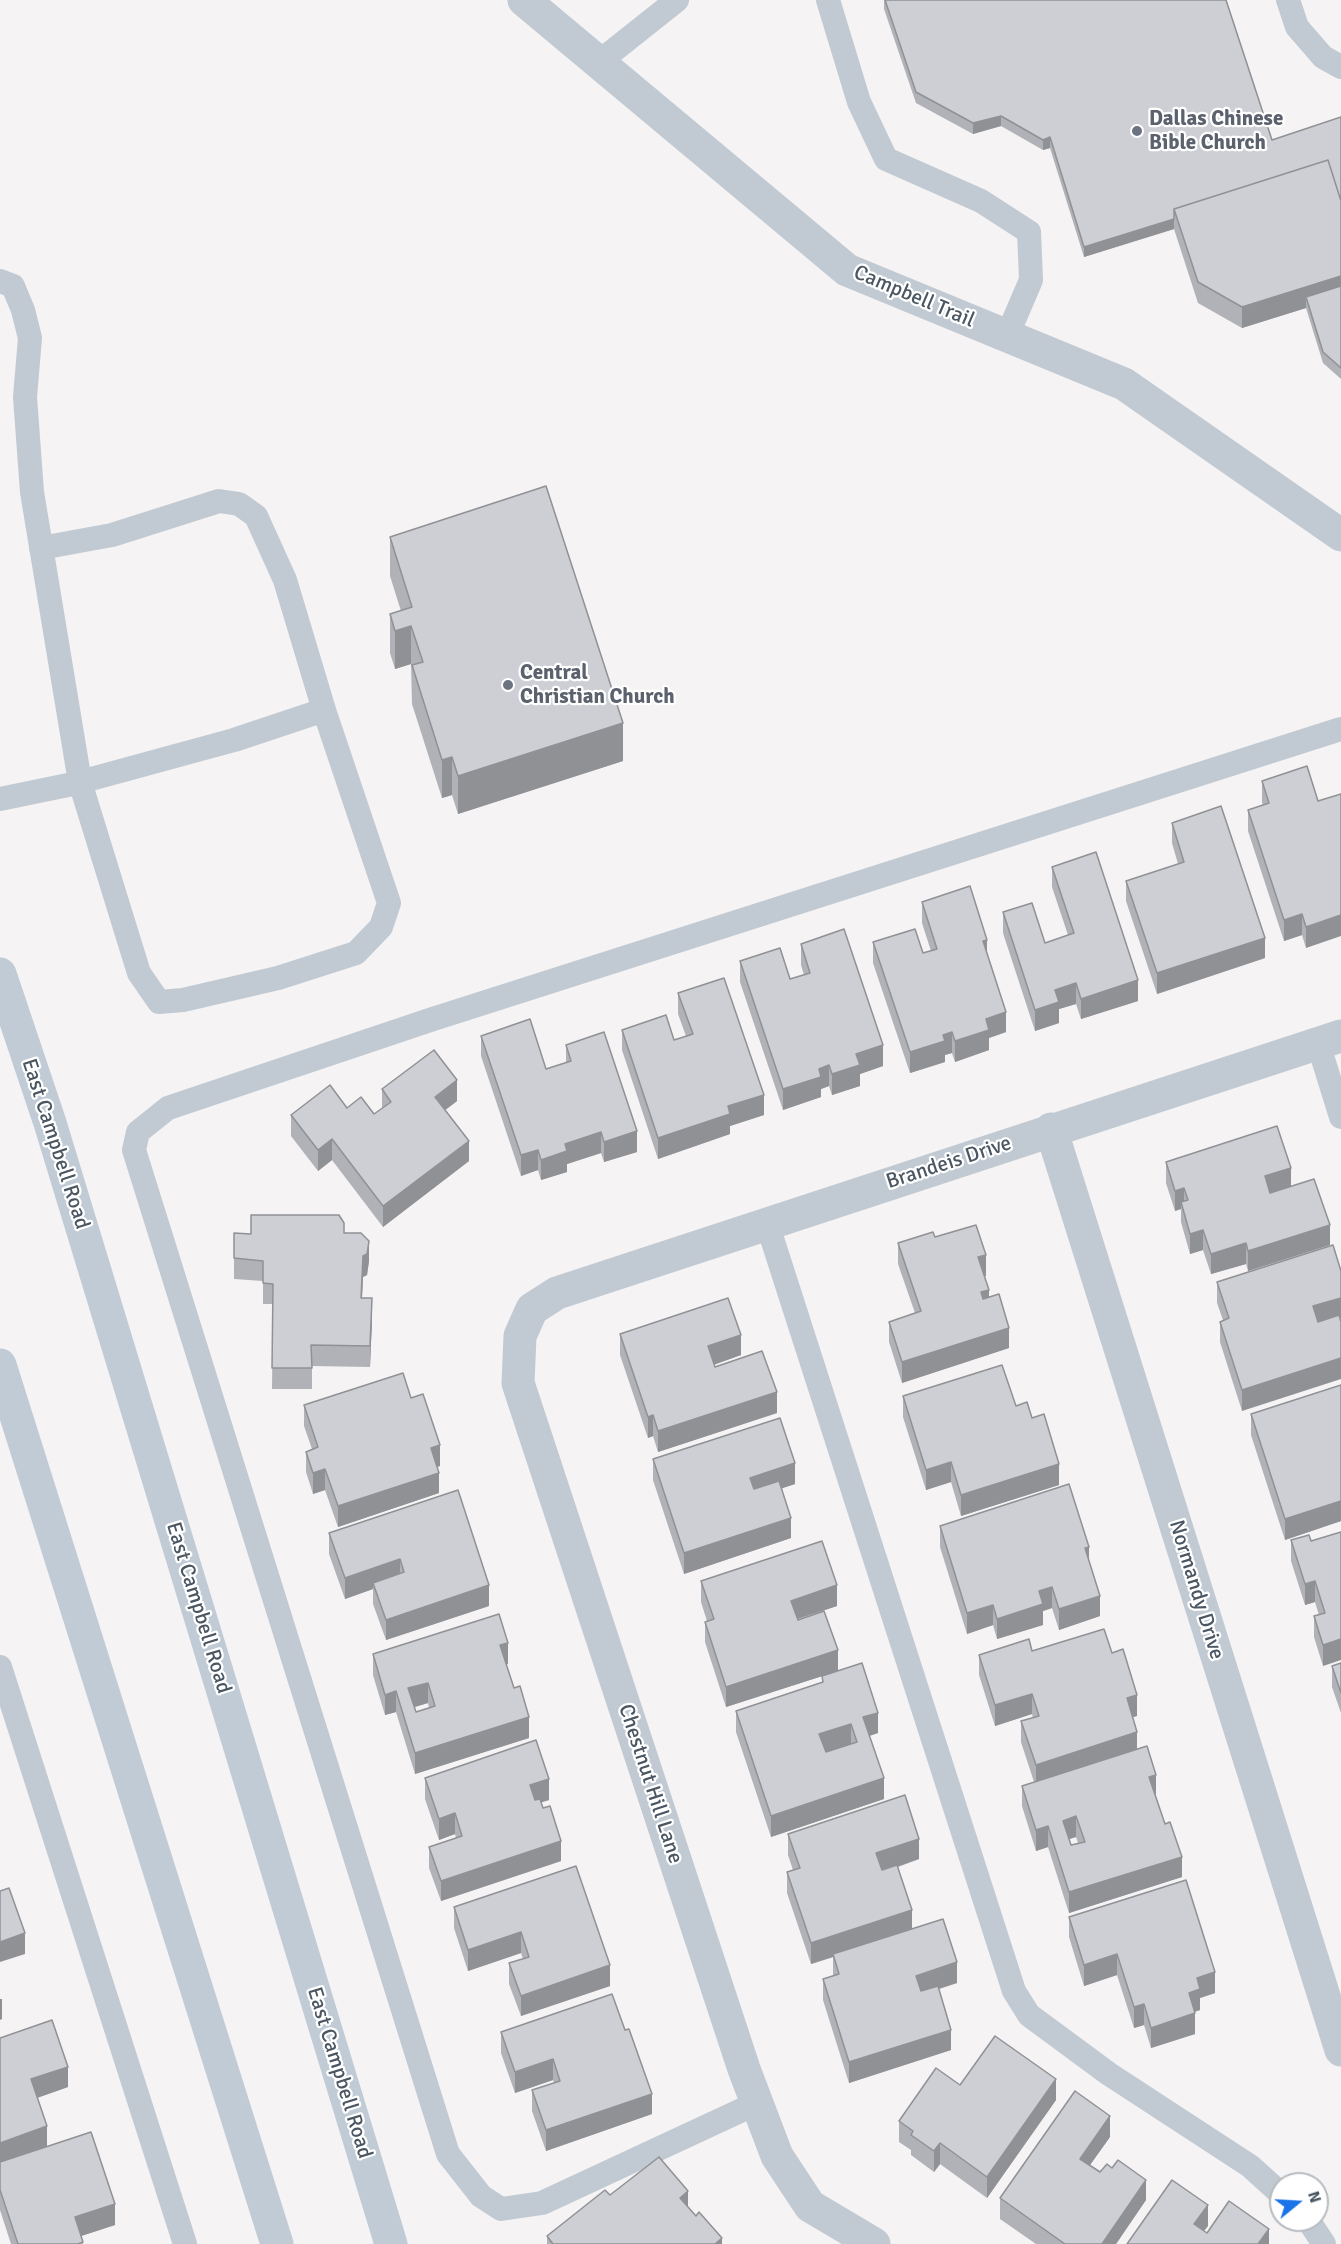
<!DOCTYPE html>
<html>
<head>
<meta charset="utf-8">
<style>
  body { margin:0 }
  #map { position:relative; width:1341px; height:2244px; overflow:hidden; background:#f5f3f3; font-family:Signika,sans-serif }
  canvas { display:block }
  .north { position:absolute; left:1269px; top:2172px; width:60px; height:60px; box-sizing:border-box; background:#fff; border:2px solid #b7bbc0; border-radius:50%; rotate:72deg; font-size:16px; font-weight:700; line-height:24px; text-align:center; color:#4a5661 }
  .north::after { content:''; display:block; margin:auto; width:21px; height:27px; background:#1a73e8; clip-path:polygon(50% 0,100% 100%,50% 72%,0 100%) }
</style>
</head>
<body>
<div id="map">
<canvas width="1341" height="2244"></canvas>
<div class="north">N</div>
</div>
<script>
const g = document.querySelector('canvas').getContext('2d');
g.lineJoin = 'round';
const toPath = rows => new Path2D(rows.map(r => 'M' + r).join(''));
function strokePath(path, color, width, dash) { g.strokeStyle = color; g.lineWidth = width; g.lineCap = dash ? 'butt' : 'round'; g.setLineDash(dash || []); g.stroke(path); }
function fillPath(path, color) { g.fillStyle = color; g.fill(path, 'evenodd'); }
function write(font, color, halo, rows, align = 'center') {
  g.font = font + ' Signika,sans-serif'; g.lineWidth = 4.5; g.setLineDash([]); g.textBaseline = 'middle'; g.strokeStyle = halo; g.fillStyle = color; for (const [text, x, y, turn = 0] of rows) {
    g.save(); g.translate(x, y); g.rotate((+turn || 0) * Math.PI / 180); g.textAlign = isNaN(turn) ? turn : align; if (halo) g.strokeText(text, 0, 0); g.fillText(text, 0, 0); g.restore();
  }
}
const service = toPath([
  [828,0,859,102,886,159,981,201,1029,232,1031,280,1007,336],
  [1288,0,1297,27,1323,57,1341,67],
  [599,62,677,0],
  [0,281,13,286,23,310,30,338,25,397,32,492,80,782,139,973,159,1002,183,1000,278,978,356,953,381,927,389,903,324,710,234,740,80,782,68,785,0,799],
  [41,548,112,535,219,501,239,504,256,516,285,580,324,710],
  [1318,1043,1341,1117],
  [767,1223,1014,1991,1029,2015,1109,2074,1250,2166,1281,2194],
  [0,1667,185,2244],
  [757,2103,542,2203,501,2209,481,2196,448,2154,134,1150,138,1132,168,1108,433,1019,1341,729],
  [1308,2220,1324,2244]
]);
const minor = toPath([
  [524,0,847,270,1124,384,1341,535],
  [1051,1129,1341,2050],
  [874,2244,810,2206,777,2156,744,2069,518,1383,520,1336,532,1309,557,1293,1341,1036]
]);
const secondary = toPath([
  [0,974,50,1123,391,2244],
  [0,1365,277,2244]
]);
const wall = toPath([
  [884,0,1226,0,1272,140,1341,117,1341,379,1323,363,1306,308,1242,328,1198,303,1174,229,1084,257,1050,148,1043,150,1001,126,973,134,916,103,884,9],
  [390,537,623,761,458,814,452,795,442,798,412,704,411,664,395,669,390,653,390,614,401,611,390,576],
  [1262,781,1318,801,1306,948,1302,935,1284,941,1248,831,1248,810,1263,805,1262,802],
  [1172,823,1265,958,1157,994,1126,901,1126,881,1178,864,1172,843],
  [1052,867,1138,1001,1081,1019,1076,1004,1059,1009,1059,1023,1035,1031,1003,933,1003,912,1045,943,1068,935,1052,887],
  [922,902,987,955,1006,1032,989,1038,989,1050,955,1062,952,1053,945,1055,945,1062,910,1073,873,963,873,942,923,953,931,951,922,923],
  [801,944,883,1066,860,1074,860,1086,832,1095,829,1086,821,1089,821,1097,783,1110,740,982,740,961,790,979,804,975,801,965],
  [678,993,764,1115,730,1126,730,1134,658,1159,622,1050,622,1030,674,1040,686,1036,678,1014],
  [481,1036,546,1069,566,1063,566,1045,637,1152,604,1162,601,1153,567,1164,567,1172,541,1180,538,1170,521,1176,481,1056],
  [382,1089,457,1101,445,1110,469,1161,383,1227,332,1160,318,1171,291,1136,291,1115,347,1108,374,1114,382,1109],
  [1166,1162,1291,1187,1330,1245,1248,1271,1246,1264,1211,1274,1203,1250,1190,1254,1181,1222,1181,1209,1175,1211,1166,1183],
  [234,1233,251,1234,344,1233,369,1261,367,1275,363,1277,362,1298,372,1319,370,1367,312,1366,312,1389,272,1389,273,1304,263,1304,263,1281,234,1279],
  [935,1237,986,1276,985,1276,989,1297,1009,1348,902,1383,889,1342,889,1322,915,1313,898,1264,898,1243],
  [1217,1282,1340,1319,1242,1411,1220,1342,1220,1322,1223,1320,1217,1303],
  [620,1334,741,1355,715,1364,715,1367,777,1413,658,1452,653,1436,648,1438,620,1355],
  [1341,1385,1341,1521,1285,1540,1251,1435,1251,1414],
  [903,1396,1016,1406,1032,1418,1059,1485,961,1516,951,1482,926,1490,903,1417],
  [411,1398,440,1466,437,1467,439,1493,338,1527,325,1490,313,1494,306,1472,306,1452,312,1449,304,1426,304,1405],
  [653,1459,795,1484,782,1488,791,1538,684,1574,653,1480],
  [458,1490,489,1606,386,1640,373,1604,373,1589,345,1599,329,1554,329,1533],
  [940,1526,1089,1560,1100,1616,1059,1630,1052,1608,1043,1611,1043,1625,997,1639,993,1625,967,1634,940,1547],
  [1341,1532,1323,1666,1314,1637,1314,1616,1319,1615,1315,1602,1305,1605,1291,1561,1291,1540,1311,1541],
  [701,1581,837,1606,798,1619,838,1671,726,1707,705,1642,705,1622,707,1621,701,1602],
  [1032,1651,1112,1653,1137,1716,1132,1717,1137,1749,1156,1796,1182,1877,1069,1913,1048,1847,1036,1851,1022,1806,1022,1786,1034,1782,1021,1742,1021,1721,1033,1718,1032,1714,995,1726,979,1675,979,1655],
  [1076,1837,1078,1843,1071,1845,1069,1839],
  [373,1654,508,1664,506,1664,529,1738,415,1774,396,1712,385,1715,373,1675],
  [428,1703,429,1708,416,1712,414,1707],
  [1341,1663,1341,1713,1332,1687,1332,1666],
  [822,1676,878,1733,869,1736,884,1799,771,1837,736,1732,736,1711,822,1682],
  [425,1778,549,1800,541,1802,561,1861,441,1901,429,1868,429,1847,456,1838,455,1834,439,1840,425,1799],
  [788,1834,919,1859,898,1867,912,1929,957,1983,939,1989,951,2050,849,2083,823,2000,823,1979,833,1976,833,1957,811,1964,787,1893,787,1872,793,1870,788,1855],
  [576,1866,610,1986,521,2016,509,1984,509,1963,523,1959,521,1953,468,1971,454,1928,454,1907],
  [1069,1917,1215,1993,1200,1998,1200,2010,1195,2012,1195,2034,1151,2048,1144,2025,1134,2028,1117,1975,1084,1986,1069,1937],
  [501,2032,652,2114,546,2151,532,2111,532,2090,554,2083,553,2080,515,2093,501,2053],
  [0,2038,68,2087,37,2098,47,2146,115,2225,81,2236,83,2244,11,2244,0,2210],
  [960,2085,1056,2100,987,2198,940,2164,934,2172,911,2155,911,2150,899,2142,899,2121],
  [1110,2137,1090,2165,1146,2200,1116,2244,1036,2244,1000,2219,1000,2198],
  [610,2195,688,2207,722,2244,547,2244,547,2236]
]);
const shadedWall = toPath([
  [1001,116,1001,126,973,134,973,123],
  [1050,137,1050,148,1043,150,1043,140],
  [1174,219,1174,229,1084,257,1084,247],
  [1341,276,1341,297,1306,297,1306,308,1242,328,1242,307],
  [411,626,411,664,395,669,395,631],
  [623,723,623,761,458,814,458,776],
  [452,757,452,795,442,798,442,760],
  [1302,914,1302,935,1284,941,1284,920],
  [1341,915,1341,936,1306,948,1306,927],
  [1265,938,1265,958,1157,994,1157,973],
  [987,940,987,961,983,941],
  [1138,980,1138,1001,1081,1019,1081,999],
  [1076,983,1076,1004,1059,1009,1059,1023,1035,1031,1035,1010,1055,990],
  [1006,1012,1006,1032,989,1038,989,1050,955,1062,955,1041,986,1019],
  [952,1032,952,1053,945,1055,945,1062,910,1073,910,1052,943,1035],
  [883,1045,883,1066,860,1074,860,1086,832,1095,832,1074,856,1054],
  [829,1065,829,1086,821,1089,821,1097,783,1110,783,1089,819,1069],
  [457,1080,457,1101,435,1118,435,1097],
  [764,1095,764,1115,730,1126,730,1134,658,1159,658,1138,728,1106],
  [637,1131,637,1152,604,1162,604,1142],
  [601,1132,601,1153,567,1164,567,1172,541,1180,541,1160,565,1144],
  [332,1139,332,1160,318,1171,318,1150],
  [469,1141,469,1161,383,1227,383,1206],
  [538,1150,538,1170,521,1176,521,1155],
  [1291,1168,1291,1189,1265,1196,1265,1176],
  [1184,1188,1184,1208,1181,1202,1181,1209,1175,1211,1175,1191],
  [1330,1225,1330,1245,1248,1271,1248,1251],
  [1203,1230,1203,1250,1190,1254,1190,1234],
  [369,1241,369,1261,367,1275,363,1277,361,1319,363,1256],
  [1246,1243,1246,1264,1211,1274,1211,1254],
  [986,1255,986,1276,978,1278,978,1257],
  [989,1290,989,1310,981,1313,981,1292],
  [372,1298,372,1319,370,1367,370,1346],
  [1341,1298,1341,1318,1313,1327,1313,1306],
  [1009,1328,1009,1348,902,1383,902,1362],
  [741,1335,741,1355,708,1367,708,1346],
  [1341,1358,1341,1379,1242,1411,1242,1390],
  [777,1392,777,1413,658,1452,658,1431],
  [653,1415,653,1436,648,1438,648,1417],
  [440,1445,440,1466,431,1469,431,1448],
  [951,1462,951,1482,926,1490,926,1470],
  [795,1463,795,1484,750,1499,750,1478],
  [1059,1464,1059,1485,961,1516,961,1495],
  [325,1469,325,1490,313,1494,313,1473],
  [439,1473,439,1493,338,1527,338,1506],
  [1341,1501,1341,1521,1285,1540,1285,1519],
  [791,1518,791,1538,684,1574,684,1553],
  [1089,1547,1089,1568,1085,1548],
  [400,1559,400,1580,373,1583,373,1589,345,1599,345,1578],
  [1315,1581,1315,1602,1305,1605,1305,1584],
  [489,1585,489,1606,386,1640,386,1620],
  [837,1585,837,1606,791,1621,791,1601],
  [1052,1587,1052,1608,1043,1611,1043,1625,997,1639,997,1619,1039,1591],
  [1100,1596,1100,1616,1059,1630,1059,1609],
  [993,1605,993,1625,967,1634,967,1613],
  [1341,1639,1341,1660,1323,1666,1323,1645],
  [508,1643,508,1664,500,1666,500,1645],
  [838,1650,838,1671,726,1707,726,1687],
  [428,1683,428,1703,408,1709,408,1688],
  [396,1691,396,1712,385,1715,385,1695],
  [1032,1694,1032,1714,995,1726,995,1705],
  [1137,1695,1137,1716,1127,1719,1127,1698],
  [878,1713,878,1733,863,1738,863,1717],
  [529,1717,529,1738,415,1774,415,1753],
  [851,1724,851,1744,819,1755,819,1734],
  [1137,1732,1137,1753,1036,1785,1036,1765],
  [1156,1775,1156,1796,1149,1777],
  [884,1778,884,1799,771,1837,771,1816],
  [549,1779,549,1800,530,1806,530,1785],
  [455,1813,455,1834,439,1840,439,1819],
  [1076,1816,1076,1837,1063,1841,1063,1821],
  [1048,1826,1048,1847,1036,1851,1036,1830],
  [919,1839,919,1859,876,1874,876,1853],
  [561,1841,561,1861,441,1901,441,1881],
  [1182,1857,1182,1877,1069,1913,1069,1892],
  [912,1910,912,1931,833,1954,833,1957,811,1964,811,1943],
  [521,1932,521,1953,468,1971,468,1950],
  [25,1933,25,1954,0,1962,0,1942],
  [1117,1954,1117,1975,1084,1986,1084,1965],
  [957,1962,957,1983,916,1996,916,1976],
  [610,1965,610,1986,521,2016,521,1996],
  [1215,1972,1215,1993,1200,1998,1200,2010,1189,2013,1189,1993,1197,1978],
  [0,1999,2,1999,2,2019,0,2020],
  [1144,2004,1144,2025,1134,2028,1134,2007],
  [1195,2013,1195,2034,1151,2048,1151,2028],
  [951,2030,951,2050,849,2083,849,2062],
  [553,2059,553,2080,515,2093,515,2072],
  [68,2067,68,2087,31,2100,31,2079],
  [1056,2079,1056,2100,987,2198,987,2177],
  [652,2094,652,2114,546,2151,546,2130],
  [1110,2116,1110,2137,1080,2179,1080,2159],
  [47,2126,47,2147,0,2163,0,2143],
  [940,2143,940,2164,934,2172,934,2151],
  [1146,2180,1146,2200,1116,2244,1102,2244],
  [688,2191,688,2212,680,2198],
  [115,2204,115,2225,75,2238,75,2217],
  [1208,2205,1208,2226,1194,2244,1194,2224],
  [1269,2229,1269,2244,1258,2244],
  [722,2238,722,2244,715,2244]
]);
const building = toPath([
  [885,0,1226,0,1272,140,1341,117,1341,201,1328,160,1174,209,1174,219,1084,247,1050,137,1043,140,1001,116,973,123,916,92,885,0],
  [1328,160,1341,201,1341,276,1242,307,1198,282,1174,209,1328,160],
  [1341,286,1341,368,1323,352,1306,297,1341,286],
  [546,486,623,723,458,776,452,757,442,760,412,665,423,662,411,626,395,631,390,614,412,607,390,537,546,486],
  [1307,766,1318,801,1341,794,1341,915,1306,927,1302,914,1284,920,1248,810,1269,803,1262,781,1307,766],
  [1221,806,1265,938,1157,973,1126,881,1184,862,1172,823,1221,806],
  [1096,852,1138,980,1081,999,1076,983,1055,990,1059,1002,1035,1010,1003,912,1032,903,1045,943,1074,933,1052,867,1096,852],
  [970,886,987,940,983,941,1006,1012,986,1019,989,1030,955,1041,952,1032,943,1035,945,1041,910,1052,873,942,915,929,923,953,937,949,922,902,970,886],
  [844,929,883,1045,856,1054,860,1065,832,1074,829,1065,819,1069,821,1077,783,1089,740,961,780,948,790,979,810,973,801,944,844,929],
  [724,978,764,1095,728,1106,730,1114,658,1138,622,1030,666,1015,674,1040,693,1034,678,993,724,978],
  [530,1019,546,1069,571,1061,566,1045,604,1032,637,1131,604,1142,601,1132,565,1144,567,1151,541,1160,538,1150,521,1155,481,1036,530,1019],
  [434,1050,457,1080,435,1097,469,1141,383,1206,332,1139,318,1150,291,1115,330,1085,347,1108,361,1097,374,1114,391,1102,382,1089,434,1050],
  [1277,1126,1291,1168,1265,1176,1270,1193,1314,1179,1330,1225,1248,1251,1246,1243,1211,1254,1203,1230,1190,1234,1181,1202,1188,1200,1184,1188,1175,1191,1166,1162,1277,1126],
  [251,1215,339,1215,344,1223,344,1233,361,1233,369,1241,367,1254,363,1256,361,1298,372,1298,370,1346,311,1345,312,1368,272,1368,273,1284,263,1283,263,1261,234,1258,234,1233,251,1234,251,1215],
  [976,1225,986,1255,978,1257,989,1290,981,1292,983,1299,999,1294,1009,1328,902,1362,889,1322,921,1311,898,1243,933,1232,935,1237,976,1225],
  [1333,1245,1341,1271,1341,1298,1313,1306,1318,1322,1339,1315,1341,1322,1341,1358,1242,1390,1220,1322,1229,1318,1217,1282,1333,1245],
  [728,1298,741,1335,708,1346,715,1367,762,1351,777,1392,658,1431,653,1415,648,1417,620,1334,728,1298],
  [1002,1365,1016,1406,1027,1402,1032,1418,1044,1414,1059,1464,961,1495,951,1462,926,1470,903,1396,1002,1365],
  [403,1373,411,1398,423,1394,440,1445,431,1448,439,1473,338,1506,325,1469,313,1473,306,1452,318,1447,304,1405,403,1373],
  [1341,1385,1341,1501,1285,1519,1251,1414,1341,1385],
  [780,1418,795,1463,750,1478,754,1489,779,1481,791,1518,684,1553,653,1459,780,1418],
  [1069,1484,1089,1547,1085,1548,1100,1596,1059,1609,1052,1587,1039,1591,1043,1604,997,1619,993,1605,967,1613,940,1526,1069,1484],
  [458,1490,489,1585,386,1620,373,1583,404,1572,400,1559,345,1578,329,1533,458,1490],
  [1341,1532,1341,1639,1323,1645,1314,1616,1325,1613,1315,1581,1305,1584,1291,1540,1309,1535,1311,1541,1341,1532],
  [822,1541,837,1585,791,1601,798,1620,824,1611,838,1650,726,1687,705,1622,714,1619,701,1581,822,1541],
  [499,1614,508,1643,500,1645,514,1688,520,1686,529,1717,415,1753,396,1691,385,1695,373,1654,499,1614],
  [428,1683,435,1706,416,1712,408,1688,428,1683],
  [1104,1629,1112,1653,1123,1649,1137,1695,1127,1698,1137,1732,1036,1765,1021,1721,1039,1716,1032,1694,995,1705,979,1655,1029,1639,1032,1651,1104,1629],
  [862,1663,878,1713,863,1717,884,1778,771,1816,736,1711,823,1682,822,1676,862,1663],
  [851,1724,857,1742,826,1752,819,1734,851,1724],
  [1341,1663,1341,1693,1332,1666,1341,1663],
  [536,1740,549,1779,530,1785,535,1800,540,1799,543,1808,550,1806,561,1841,441,1881,429,1847,462,1836,455,1813,439,1819,425,1778,536,1740],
  [1147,1746,1156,1775,1149,1777,1165,1824,1170,1822,1182,1857,1069,1892,1048,1826,1036,1830,1022,1786,1147,1746],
  [1076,1816,1085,1842,1071,1845,1063,1821,1076,1816],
  [905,1795,919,1839,876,1853,882,1870,897,1865,912,1910,811,1943,787,1872,800,1868,788,1834,905,1795],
  [576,1866,610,1965,521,1996,509,1963,529,1957,521,1932,468,1950,454,1907,576,1866],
  [1186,1880,1215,1972,1197,1978,1200,1989,1189,1993,1195,2013,1151,2028,1144,2004,1134,2007,1117,1954,1084,1965,1069,1917,1186,1880],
  [9,1888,25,1933,0,1942,0,1891,9,1888],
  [943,1919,957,1962,916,1976,921,1991,938,1986,951,2030,849,2062,823,1979,839,1974,833,1954,943,1919],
  [612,1994,625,2030,629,2029,652,2094,546,2130,532,2090,560,2081,553,2059,515,2072,501,2032,612,1994],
  [52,2020,68,2067,31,2079,47,2126,0,2143,0,2038,52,2020],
  [995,2036,1056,2079,987,2177,940,2143,934,2151,911,2135,913,2131,899,2121,936,2068,960,2085,995,2036],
  [1075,2091,1110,2116,1080,2159,1100,2172,1107,2164,1112,2168,1118,2160,1146,2180,1102,2244,1065,2244,1000,2198,1075,2091],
  [91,2132,115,2204,75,2217,83,2242,78,2244,18,2244,0,2190,0,2162,91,2132],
  [659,2157,688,2191,680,2198,696,2216,699,2212,722,2238,715,2244,553,2244,547,2236,605,2190,610,2195,659,2157],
  [1172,2180,1208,2205,1194,2224,1207,2233,1229,2201,1269,2229,1258,2244,1127,2244,1172,2180]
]);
const markers = [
  [1137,131,6,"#6b7280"],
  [508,685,6,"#6b7280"]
];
const worshipNames = [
  ["Dallas Chinese",1149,119],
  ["Bible Church",1149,143],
  ["Central",520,673],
  ["Christian Church",520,697]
];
const streetNames = [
  ["Campbell Trail",914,297,23],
  ["East Campbell Road",55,1144,72],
  ["Brandeis Drive",949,1163,-18],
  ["Normandy Drive",1196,1590,73],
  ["East Campbell Road",198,1608,73],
  ["Chestnut Hill Lane",650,1784,72],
  ["East Campbell Road",339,2073,73]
];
strokePath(service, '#c1cad2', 24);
strokePath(minor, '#c1cad2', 33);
strokePath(secondary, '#c1cbd6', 33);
fillPath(wall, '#b0b2b7');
fillPath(shadedWall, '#909195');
fillPath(building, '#cdcfd5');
strokePath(building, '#909195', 1.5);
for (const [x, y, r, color] of markers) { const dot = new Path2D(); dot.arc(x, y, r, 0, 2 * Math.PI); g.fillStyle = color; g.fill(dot); strokePath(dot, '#fff', 2); }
write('bold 21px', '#5b616d', '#fff', worshipNames, 'left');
write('21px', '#4a5661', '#fff', streetNames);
</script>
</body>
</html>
